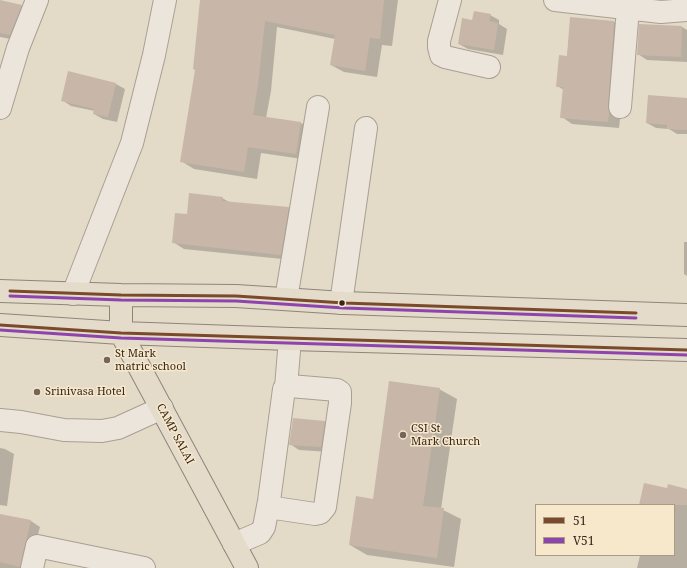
<!DOCTYPE html>
<html>
<head>
<meta charset="utf-8">
<style>
  body { margin:0 }
  #map { position:relative; width:687px; height:568px; overflow:hidden; background:#e4dac8; font-family:"Noto Serif",serif }
  canvas { display:block }
  .legend { position:absolute; left:535px; top:504px; width:140px; height:52px; box-sizing:border-box; background:#f7e8cc; border:1px solid #aa9b85; margin:0; padding:5px 7px; list-style:none; font-size:12px; color:#37271b }
  .legend li { display:flex; align-items:center; gap:8px; height:20px }
  .legend b { width:20px; border:1px solid #aa9b85 }
</style>
</head>
<body>
<div id="map">
<canvas width="687" height="568"></canvas>
<ul class="legend">
<li><b style="height:5px;background:#7a4b2a"></b>51</li>
<li><b style="height:5px;background:#8e44ad"></b>V51</li>
</ul>
</div>
<script>
const g = document.querySelector('canvas').getContext('2d');
g.lineJoin = 'round';
function fillPath(path, color) { g.fillStyle = color; g.fill(path, 'evenodd'); }
const toPath = rows => new Path2D(rows.map(r => 'M' + r).join(''));
function strokePath(path, color, width, dash) { g.strokeStyle = color; g.lineWidth = width; g.lineCap = dash ? 'butt' : 'round'; g.setLineDash(dash || []); g.stroke(path); }
function write(font, color, halo, rows, align = 'center') {
  g.font = font + ' "Noto Serif",serif'; g.lineWidth = 3; g.setLineDash([]); g.textBaseline = 'middle'; g.strokeStyle = halo; g.fillStyle = color; for (const [text, x, y, turn = 0] of rows) {
    g.save(); g.translate(x, y); g.rotate((+turn || 0) * Math.PI / 180); g.textAlign = isNaN(turn) ? turn : align; if (halo) g.strokeText(text, 0, 0); g.fillText(text, 0, 0); g.restore();
  }
}
const shadow = toPath([
  [201,0,398,0,392,46,382,45,377,77,344,72,331,65,335,39,277,27,271,91,266,118,301,123,314,131,309,160,261,153,257,179,194,169,181,161,196,70],
  [0,1,21,6,32,12,21,41,0,37],
  [490,15,499,20,499,24,507,29,503,55,468,49,459,44,473,21],
  [571,18,614,22,625,28,618,113,620,119,619,128,572,124,562,117,564,90,557,86,567,57],
  [682,27,687,30,687,62,647,60,638,54],
  [69,73,116,84,125,89,117,122,103,119,94,114,95,111,71,106,62,100],
  [687,99,687,134,677,134,669,129,656,128,647,123],
  [222,198,231,203,288,208,300,214,292,260,184,249,173,242,188,215],
  [684,242,687,242,687,276,684,274],
  [439,389,457,399,441,509,461,519,454,567,367,555,350,545,374,500],
  [324,422,334,428,330,452,299,450,290,444],
  [0,448,5,449,14,454,7,506,0,505],
  [668,489,687,490,687,568,637,568,640,555,674,555,674,505,640,505],
  [6,516,31,521,40,527,29,568,0,568,0,541]
]);
const building = toPath([
  [0,0,22,5,10,35,0,33],
  [200,0,384,0,380,39,370,38,365,71,330,65,335,35,265,21,258,84,253,115,301,122,296,154,248,147,244,172,180,162,195,70,193,69],
  [474,11,491,14,489,21,498,23,494,50,458,44,462,18,472,20],
  [570,17,614,21,608,106,609,113,608,122,560,118,563,87,556,87,559,55,567,56],
  [639,24,682,26,681,57,637,55],
  [68,71,116,83,108,117,93,114,94,109,61,101],
  [648,95,687,98,687,130,667,129,667,125,646,123],
  [189,193,223,197,222,201,289,207,281,255,172,243,175,213,187,214],
  [389,381,440,388,423,506,444,508,437,558,349,545,356,496,373,499],
  [293,418,325,421,321,447,289,445],
  [644,483,667,488,668,484,687,489,687,505,639,505],
  [0,514,31,520,20,567,0,562]
]);
const minor = toPath([
  [450,0,439,41,439,47,441,55,445,57,489,67],
  [555,0,661,12,687,10],
  [620,107,628,8],
  [0,108,18,48,37,0],
  [73,294,132,143,154,55,165,0],
  [286,299,318,107],
  [341,303,366,128],
  [286,387,290,339],
  [0,420,21,422,64,430,102,431,118,428,162,408],
  [234,544,260,533,264,527,269,501,284,389,290,386,337,390,340,392,340,403,325,507,320,513,315,514,268,507],
  [32,568,37,546,144,568]
]);
const primary = toPath([
  [0,291,121,295,236,296,344,303,687,315],
  [121,295,121,333,247,568],
  [0,325,121,333,290,339,687,350]
]);
const bus1 = toPath([
  [10,291,121,295,236,296,344,303,636,313],
  [0,325,121,333,687,350]
]);
const bus2 = toPath([
  [10,296,121,300,236,301,344,308,636,318],
  [0,330,121,338,687,355]
]);
const markers = [
  [342,303,3.5,"#37271b"],
  [107,360,4,"#746658"],
  [37,392,4,"#746658"],
  [403,435,4,"#746658"]
];
const poiNames = [
  ["St Mark",115,354],
  ["matric school",115,367],
  ["Srinivasa Hotel",45,392],
  ["CSI St",411,429],
  ["Mark Church",411,442]
];
const streetNames = [
  ["CAMP SALAI",175,434,62]
];
fillPath(shadow, '#0003');
fillPath(building, '#c8b7a9');
strokePath(minor, '#a99f92', 24);
strokePath(primary, '#8e8579', 24);
strokePath(minor, '#ece5db', 22);
strokePath(primary, '#e4dbcb', 22);
strokePath(bus1, '#7a4b2a', 3);
strokePath(bus2, '#8e44ad', 3);
for (const [x, y, r, color] of markers) { const dot = new Path2D(); dot.arc(x, y, r, 0, 2 * Math.PI); g.fillStyle = color; g.fill(dot); strokePath(dot, '#f7e8cc', 1.5); }
write('11px', '#37271b', '#f7e8cc', poiNames, 'left');
write('11px', '#37271b', '#f7e8cc', streetNames);
</script>
</body>
</html>
